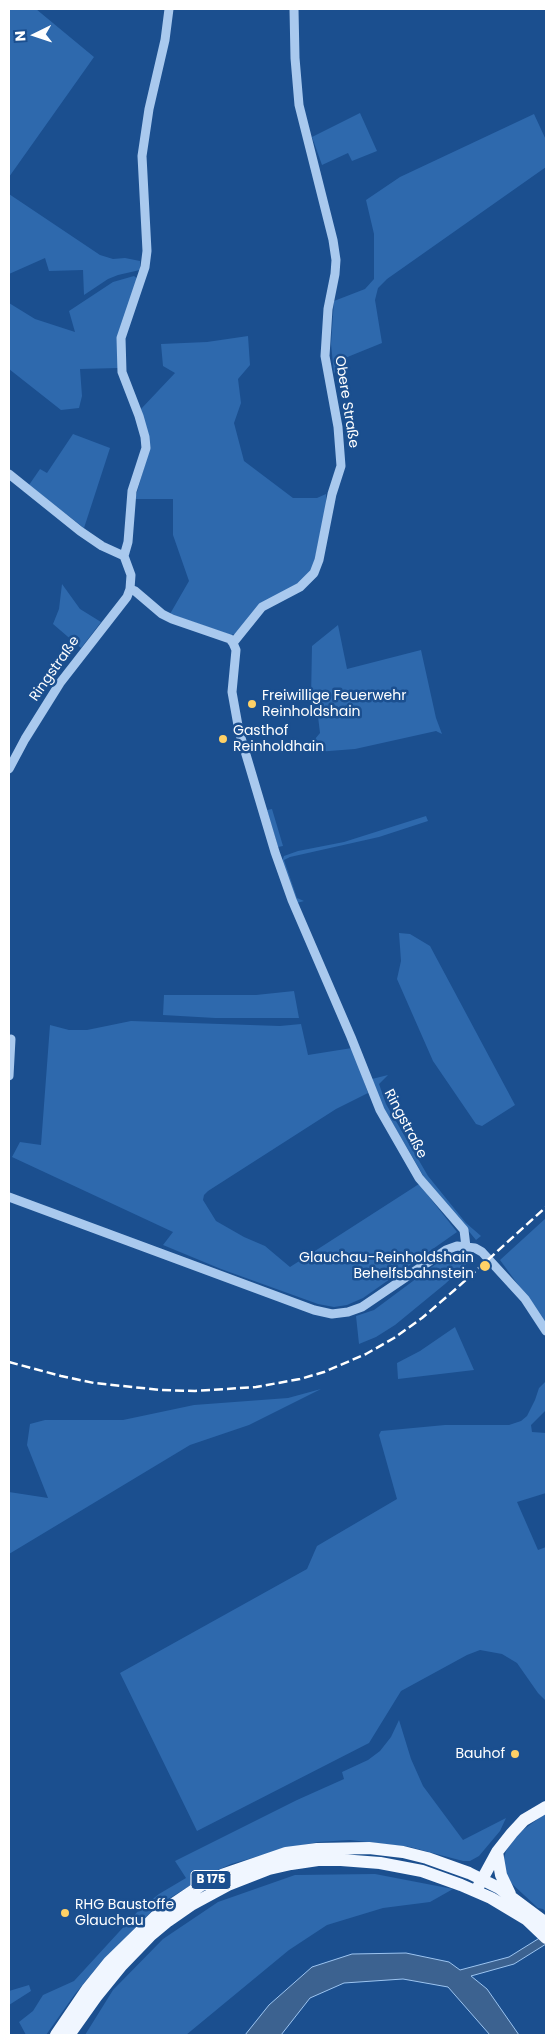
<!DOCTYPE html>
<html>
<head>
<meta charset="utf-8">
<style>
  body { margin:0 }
  #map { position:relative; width:555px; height:2044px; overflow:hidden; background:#1b4f8f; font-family:Poppins,sans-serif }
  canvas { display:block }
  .frame { position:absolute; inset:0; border:10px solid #fff; pointer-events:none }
  .north { position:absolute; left:10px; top:10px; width:50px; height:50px; -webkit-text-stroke:4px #1b4f8f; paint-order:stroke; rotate:266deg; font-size:14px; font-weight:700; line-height:20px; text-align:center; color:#fff }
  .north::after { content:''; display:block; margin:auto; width:18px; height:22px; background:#fff; clip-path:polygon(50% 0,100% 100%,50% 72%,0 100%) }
</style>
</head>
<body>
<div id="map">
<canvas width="555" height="2044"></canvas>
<div class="frame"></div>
<div class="north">N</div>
</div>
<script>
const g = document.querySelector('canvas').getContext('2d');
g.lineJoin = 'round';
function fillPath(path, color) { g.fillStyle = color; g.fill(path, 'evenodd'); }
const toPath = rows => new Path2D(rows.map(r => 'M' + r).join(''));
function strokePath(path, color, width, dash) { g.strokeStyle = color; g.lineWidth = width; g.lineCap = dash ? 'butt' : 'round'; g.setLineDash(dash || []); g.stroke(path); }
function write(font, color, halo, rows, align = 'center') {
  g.font = font + ' Poppins,sans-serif'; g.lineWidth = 5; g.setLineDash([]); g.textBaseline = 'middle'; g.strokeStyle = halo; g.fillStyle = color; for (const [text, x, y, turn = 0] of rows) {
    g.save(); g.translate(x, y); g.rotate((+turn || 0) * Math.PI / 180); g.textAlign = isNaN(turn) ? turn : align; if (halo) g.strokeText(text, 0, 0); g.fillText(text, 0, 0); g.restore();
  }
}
const green = toPath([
  [9,9,36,9,94,57,9,177],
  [360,113,377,151,352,161,348,153,322,165,312,137],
  [534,114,546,140,546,167,387,279,378,288,375,300,382,343,345,358,338,363,334,374,331,344,334,301,365,289,374,279,374,234,366,200,400,177],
  [9,194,100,255,113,259,125,258,140,261,140,270,118,275,108,279,84,295,83,270,49,271,45,258,9,274],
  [134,276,138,279,118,368,80,369,82,396,79,408,61,410,9,369,9,303,35,319,75,332,69,311,113,282],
  [248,336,250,365,238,379,241,403,234,423,244,461,293,498,317,498,326,494,326,505,313,569,302,582,259,606,235,634,231,635,170,614,189,581,173,535,173,499,135,499,150,447,141,409,175,373,163,366,161,344,207,342],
  [73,434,110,448,84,528,29,485,40,469,47,473],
  [62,584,80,609,101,622,81,648,53,624,59,609],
  [338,625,347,669,421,650,436,718,442,734,436,731,355,749,316,752,315,739,320,733,317,708,311,698,312,646],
  [272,809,283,846,278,847,267,810],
  [426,816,428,821,379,837,290,857,284,860,297,898,304,901,297,903,282,861,284,856,298,851,344,842],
  [399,933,410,934,430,946,515,1105,482,1126,476,1124,433,1061,397,979,401,961],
  [294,991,299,1018,215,1018,163,1015,164,995,256,995],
  [131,1021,280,1026,301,1024,308,1055,352,1048,368,1093,336,1109,208,1191,204,1195,203,1200,216,1221,244,1237,265,1246,290,1267,419,1184,457,1232,363,1298,347,1305,334,1307,318,1304,221,1269,163,1245,173,1232,12,1157,20,1142,41,1145,50,1025,69,1030,87,1030],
  [388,1075,379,1084,386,1104,428,1176,466,1223,481,1236,476,1240,424,1177,382,1105,372,1079],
  [546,1218,546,1323,500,1260],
  [458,1253,474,1257,445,1284,395,1325,376,1337,359,1344,356,1316,374,1310,448,1255],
  [455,1327,474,1370,398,1379,397,1363,420,1351],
  [546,1381,546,1410,531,1425,532,1432,546,1433,546,1493,517,1502,538,1550,546,1547,546,1701,538,1693,517,1663,502,1654,480,1650,467,1655,401,1691,369,1743,197,1831,120,1673,307,1569,317,1546,397,1499,379,1435,381,1431,445,1425,509,1425,521,1421,527,1416,535,1400,539,1388],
  [321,1389,249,1425,190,1445,9,1554,9,1492,48,1498,27,1445,30,1424,45,1420,123,1420,194,1405,288,1398],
  [399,1720,411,1759,423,1786,463,1840,506,1818,500,1831,479,1856,470,1861,463,1861,410,1847,350,1840,318,1842,287,1848,231,1864,207,1875,157,1906,102,1961,75,1994,46,2035,26,2035,19,2022,33,2011,43,1995,74,1981,140,1909,159,1894,186,1878,175,1861,297,1800,344,1779,342,1772,368,1760,380,1751,391,1737],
  [546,1813,546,1912,543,1909,538,1908,510,1882,505,1875,503,1861,506,1851,513,1841,523,1830],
  [375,1874,453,1889,430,1902,383,1908,327,1925,289,1950,186,2035,85,2035,113,1990,163,1939,218,1902,295,1875],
  [29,1985,31,1991,9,2005,9,1991]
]);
const water = toPath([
  [546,1934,546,1944,514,1964,471,1976,487,1989,519,2035,490,2035,448,1987,403,1979,344,1983,310,1998,281,2035,245,2035,269,2005,312,1967,352,1954,406,1953,449,1962,460,1970,509,1957,546,1934]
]);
const minor = toPath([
  [9,474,80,531,102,546,124,556],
  [124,556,131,575,130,589,135,591,162,614,172,619,230,639,233,643,236,650,232,692,239,731,275,852,292,900,351,1037,380,1110,419,1178,464,1230,466,1247],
  [124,556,128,542,132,491,146,448,145,437,139,416,122,372,121,338,145,267,147,251,142,156,149,109,165,40,169,9],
  [233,643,262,607,300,587,314,573,319,560,332,494,341,466,338,427,325,356,328,309,335,274,336,260,333,240,299,105,295,58,294,9],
  [9,769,25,739,60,683,127,597,130,589],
  [9,1076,11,1039],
  [9,1197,314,1310,332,1314,348,1312,362,1307,446,1250,457,1246,475,1248,482,1252,525,1299,546,1331]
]);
const major = toPath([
  [497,1852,501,1875,510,1894],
  [478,1887,497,1852,512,1833,524,1820,546,1807],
  [56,2035,88,1988,109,1962,157,1915,200,1886,222,1875,286,1853,317,1849,369,1848,403,1852,427,1858,469,1873,499,1888,546,1923],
  [69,2035,96,1997,122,1965,150,1936,168,1921,191,1905,228,1885,269,1869,291,1864,318,1860,341,1860,380,1863,422,1871,461,1885,491,1898,526,1919,546,1938]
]);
const rail = toPath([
  [9,1362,61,1376,94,1383,161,1390,195,1391,256,1387,300,1379,324,1372,366,1354,394,1338,422,1318,458,1287,546,1207]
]);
const markers = [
  [252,704,5,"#ffd166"],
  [223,739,5,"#ffd166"],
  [485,1266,6,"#ffd166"],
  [515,1754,5,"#ffd166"],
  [65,1913,5,"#ffd166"]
];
const shields = [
  [211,1880,40]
];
const shieldNames = [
  ["B 175",211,1880]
];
const streetNames = [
  ["Obere Straße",346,402,81],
  ["Ringstraße",55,669,-55],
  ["Ringstraße",405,1124,62]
];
const poiNames = [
  ["Freiwillige Feuerwehr",262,696],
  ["Reinholdshain",262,712],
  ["Gasthof",233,731],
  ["Reinholdhain",233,747],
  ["Glauchau-Reinholdshain",474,1258,"right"],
  ["Behelfsbahnstein",474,1274,"right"],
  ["Bauhof",505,1754,"right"],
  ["RHG Baustoffe",75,1905],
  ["Glauchau",75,1921]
];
fillPath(green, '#2e69ad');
fillPath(water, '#3c6290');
strokePath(water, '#9cc4f0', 1);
strokePath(minor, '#a9c9ee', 9);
strokePath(major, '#f0f6ff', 12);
strokePath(rail, '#fff', 2.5, [9, 4]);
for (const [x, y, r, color] of markers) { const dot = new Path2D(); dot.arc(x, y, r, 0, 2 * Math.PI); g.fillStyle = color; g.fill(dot); strokePath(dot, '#1b4f8f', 2); }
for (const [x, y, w] of shields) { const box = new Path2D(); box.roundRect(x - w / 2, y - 9.5, w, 19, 4); g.fillStyle = '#1b4f8f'; g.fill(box); strokePath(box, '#fff', 1); }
write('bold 12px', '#fff', null, shieldNames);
write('14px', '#fff', '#1b4f8f', streetNames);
write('14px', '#fff', '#1b4f8f', poiNames, 'left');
</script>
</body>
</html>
